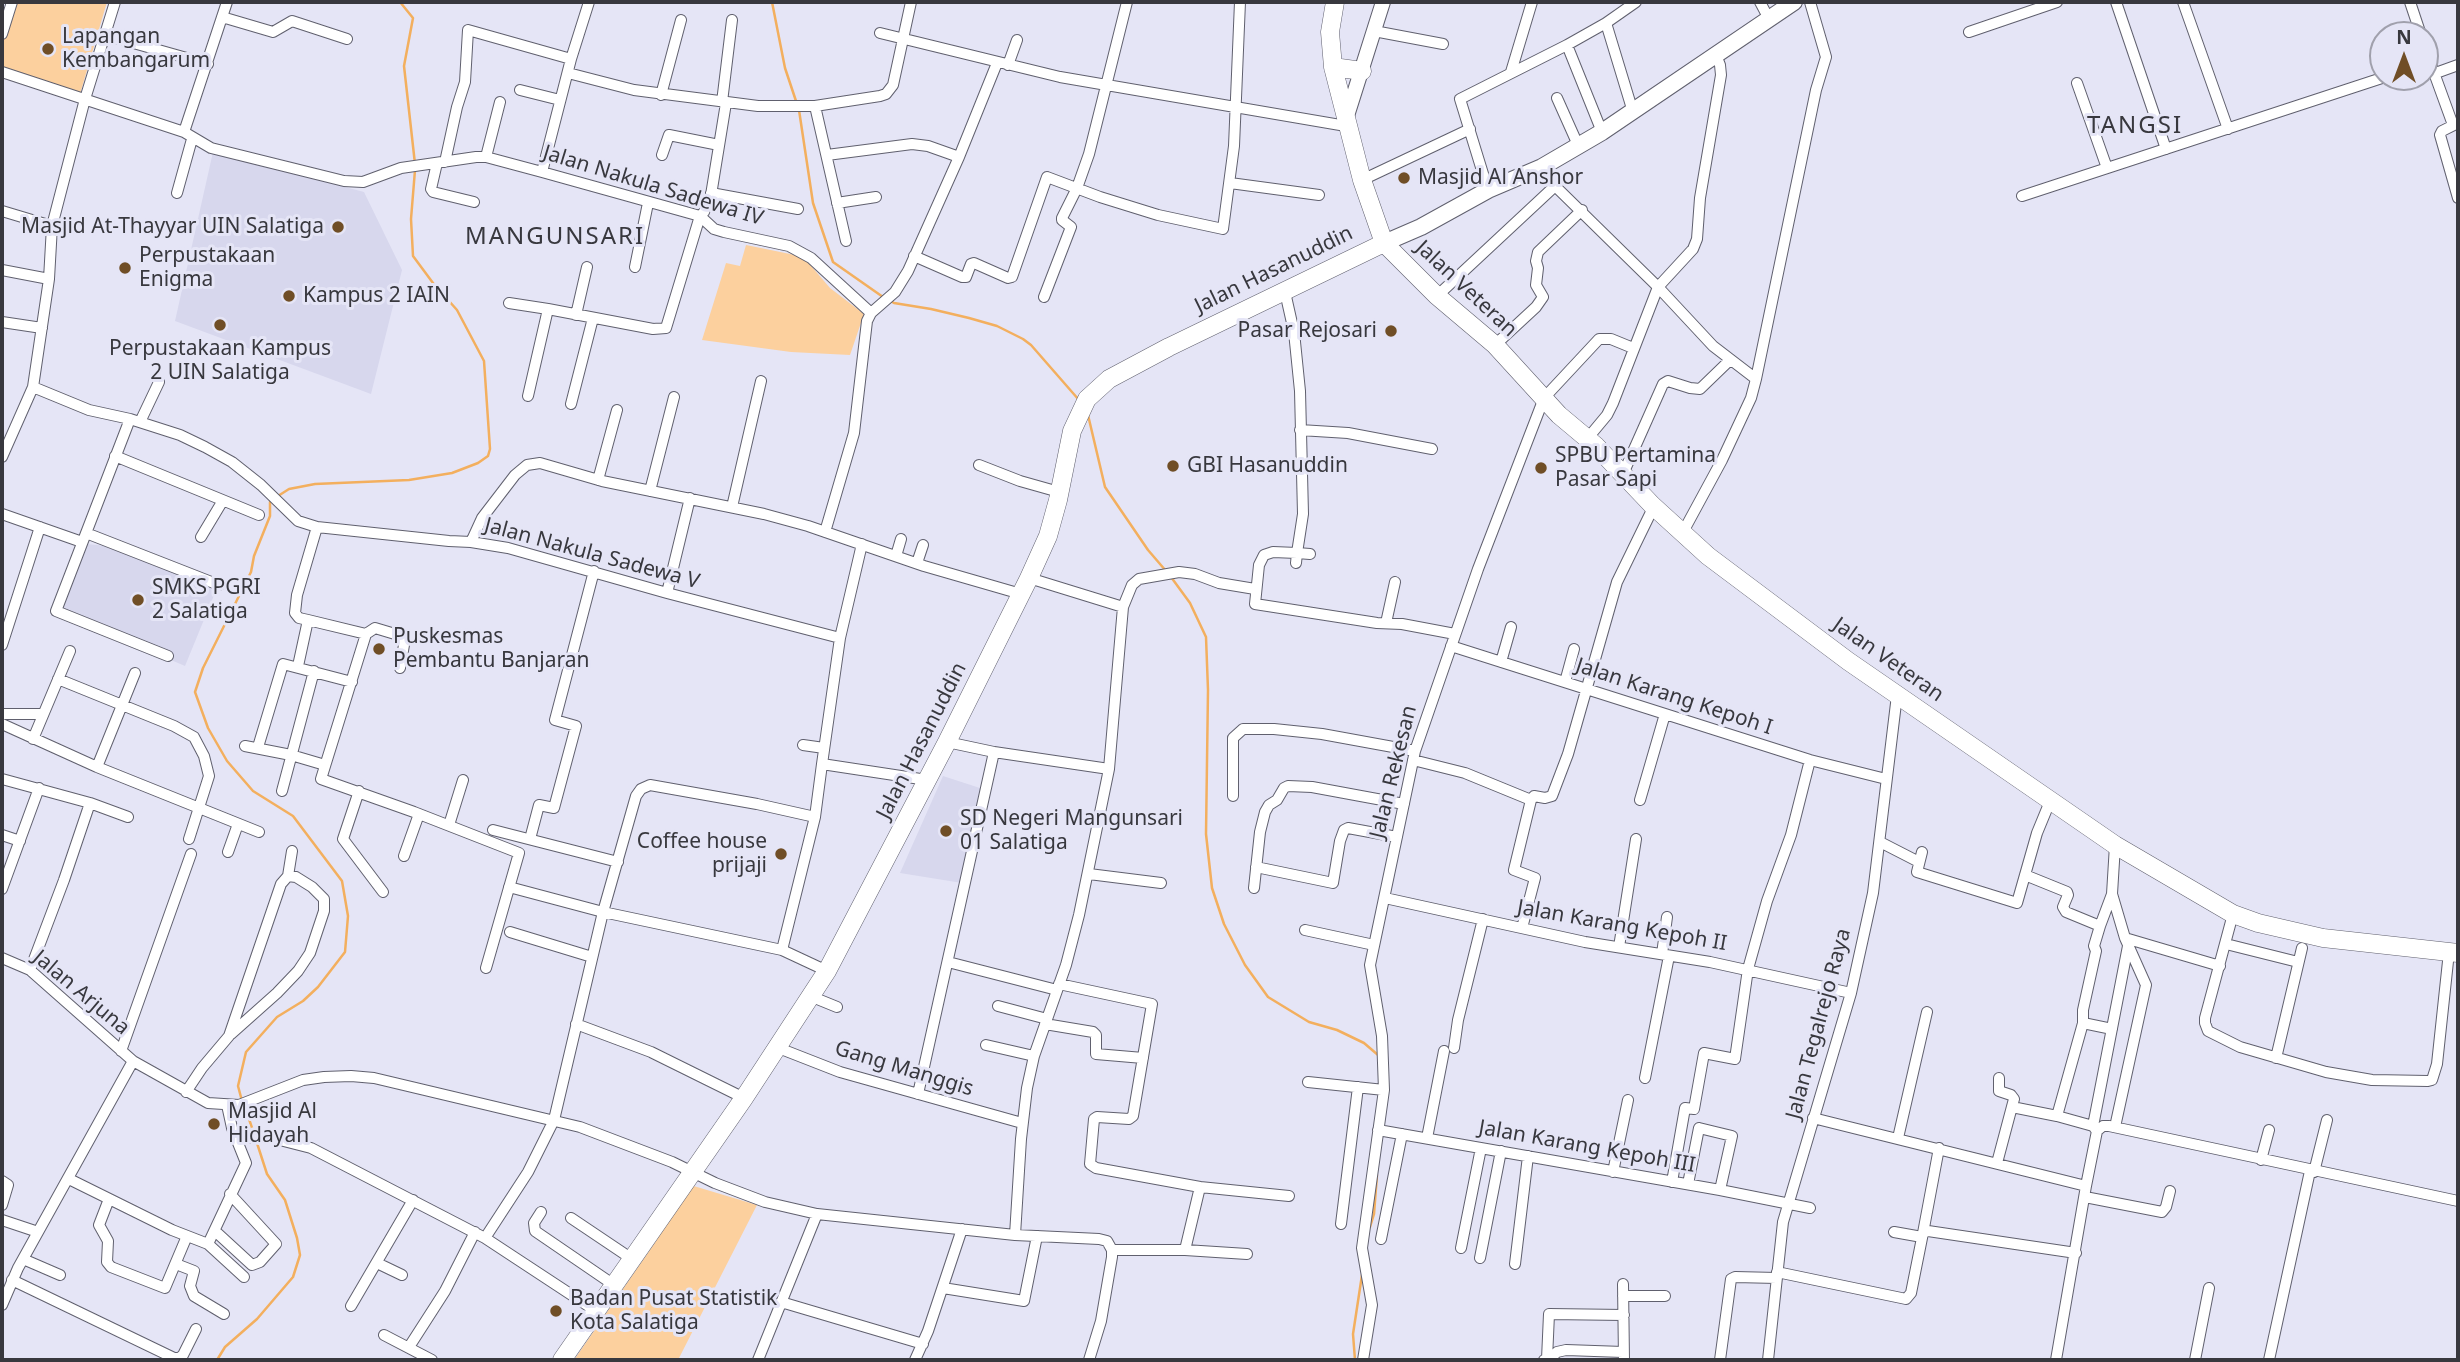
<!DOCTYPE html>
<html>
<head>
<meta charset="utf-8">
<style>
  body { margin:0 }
  #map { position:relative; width:2460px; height:1362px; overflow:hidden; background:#e5e5f6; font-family:"Noto Sans",sans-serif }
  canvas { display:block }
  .frame { position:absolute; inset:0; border:4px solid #38383e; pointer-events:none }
  .north { position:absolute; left:2369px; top:21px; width:70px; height:70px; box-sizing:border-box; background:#e5e5f6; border:2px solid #a0a0ac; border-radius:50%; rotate:0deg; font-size:19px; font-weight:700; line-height:28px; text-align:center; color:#38383e }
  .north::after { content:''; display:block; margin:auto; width:24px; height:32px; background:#704e26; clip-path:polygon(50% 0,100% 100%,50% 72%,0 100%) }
</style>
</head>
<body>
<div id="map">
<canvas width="2460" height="1362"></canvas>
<div class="frame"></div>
<div class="north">N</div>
</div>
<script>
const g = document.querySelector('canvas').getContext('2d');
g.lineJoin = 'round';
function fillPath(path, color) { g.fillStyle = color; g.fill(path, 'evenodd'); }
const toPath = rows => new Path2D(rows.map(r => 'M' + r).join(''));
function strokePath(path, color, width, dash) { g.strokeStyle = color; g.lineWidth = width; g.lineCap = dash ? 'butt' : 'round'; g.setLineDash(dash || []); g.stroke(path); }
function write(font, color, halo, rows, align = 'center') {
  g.font = font + ' "Noto Sans",sans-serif'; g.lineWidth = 6; g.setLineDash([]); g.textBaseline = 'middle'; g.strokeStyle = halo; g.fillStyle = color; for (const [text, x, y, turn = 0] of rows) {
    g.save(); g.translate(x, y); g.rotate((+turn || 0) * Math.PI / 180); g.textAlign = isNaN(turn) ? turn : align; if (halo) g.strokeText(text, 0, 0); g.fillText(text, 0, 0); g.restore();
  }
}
const built = toPath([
  [213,152,364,192,402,270,371,394,175,321],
  [86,544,107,546,217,588,185,666,60,612],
  [943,776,983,789,962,883,900,873]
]);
const green = toPath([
  [12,2,107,2,80,94,2,68,2,29],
  [746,245,795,255,806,260,830,288,864,314,850,355,791,352,702,340,726,263,740,266],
  [687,1184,757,1205,678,1360,574,1360,656,1241]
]);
const stream = toPath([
  [400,2,413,18,404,66,415,164],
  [772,2,785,68,797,104],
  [799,110,813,203,833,262,883,297],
  [889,300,894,303,931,309,969,318,997,326,1023,339,1031,345,1079,400],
  [1088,415,1105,487,1148,550,1166,571],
  [278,496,289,489,315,484,409,480,452,473,478,463,488,456,490,449,484,361,457,310,433,283,413,256,411,219,415,170],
  [1171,577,1190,603,1206,637,1208,690,1206,834,1212,888,1224,924,1245,965,1268,997,1309,1022,1337,1030,1364,1043,1378,1055],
  [242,1101,238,1086,246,1052,277,1017,303,1001,318,987,345,952,348,916,342,881,293,816,253,791,227,761,208,728,195,692,203,668,251,572,254,556,270,516,270,502,273,500],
  [245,1107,254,1134],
  [1370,1227,1374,1214,1377,1175],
  [217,1360,225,1347,257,1319,293,1277,300,1255,297,1238,285,1200,267,1174,256,1140],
  [1355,1360,1353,1334,1362,1275]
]);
const minor = toPath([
  [1760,2,1769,19],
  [2116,2,2166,149],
  [2183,2,2228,129],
  [2410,2,2421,35],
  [222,17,273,32,292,21,347,39],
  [1374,31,1443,44],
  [1969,32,2057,2],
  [880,33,1060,77,1346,126],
  [2,34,12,2],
  [105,35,208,64],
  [1567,45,1602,132],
  [2425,48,2453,125],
  [1008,65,1017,40],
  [2,72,184,132,211,148,344,181,363,182,401,168,476,157,486,157,542,172,700,216,714,229,724,232,789,246,811,258,871,313],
  [1511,72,1532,2],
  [568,73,634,90,758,106,815,106,880,96,886,94,893,85,911,2],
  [2433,74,2458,65],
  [2077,83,2107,168],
  [520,90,560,100],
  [661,95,681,20],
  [1557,98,1578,145],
  [722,102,732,20],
  [815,106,846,241],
  [1633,112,1606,23,1636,2],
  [2458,123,2442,131,2440,135,2458,198],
  [184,132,227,2],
  [662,155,669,135,719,145],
  [827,155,912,144,928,146,959,157],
  [486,157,500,102],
  [445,162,457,107,465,82,468,30,571,59],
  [437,163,431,189,433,192,474,202],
  [1542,167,1555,186,1658,287,1713,346,1756,379],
  [542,172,571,59,589,2],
  [1362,180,1470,129],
  [1230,183,1319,195],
  [1488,190,1460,99,1567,45,1606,23],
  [177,193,192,139],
  [711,193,798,209],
  [2022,196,2385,77],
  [837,203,876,197],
  [2,211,52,226],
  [914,256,962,277,966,277,971,264,974,263,1008,278,1012,277,1047,177,1100,197,1158,215,1223,229,1234,146,1240,2],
  [635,267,648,203],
  [2,270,49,279],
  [1285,292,1294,332,1300,391,1303,514,1297,553,1273,552,1264,555,1259,565,1255,604,1377,623,1402,624,1455,634],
  [1437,296,1555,186],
  [1044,297,1071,227,1062,220,1062,218,1077,188,1089,154,1127,2],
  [509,303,548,309],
  [576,315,587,267],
  [2,322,42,328],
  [1495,345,1536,307,1543,297,1536,285,1538,268,1536,261,1538,252,1582,210],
  [33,387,89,410,130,419,180,435,205,447,232,462,261,485,298,521,317,527,449,541,471,542,508,548,667,593,840,638],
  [528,396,548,309,653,329,666,328,700,216,704,212,711,195,726,103],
  [571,404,593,318],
  [130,419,56,611,168,656],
  [140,422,159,382],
  [1300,430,1348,433,1432,449],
  [1587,439,1607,415,1613,403,1658,287,1693,249,1697,239,1700,198,1721,75,1720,65,1716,55],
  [115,456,259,515],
  [2,457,33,387,49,279,52,226,85,99,115,2],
  [979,465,1020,481,1059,492],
  [1623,474,1663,384,1668,381,1690,388,1700,389,1730,360],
  [598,480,617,410],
  [650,491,674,397],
  [732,507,761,381],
  [2,514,82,542],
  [317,527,297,595,295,613,299,618,308,620,366,634,375,628,395,634,403,640,404,645,400,668],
  [825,532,854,433,867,321,871,313,895,292,908,271,959,157,997,63],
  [1683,532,1722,460,1751,398,1756,379,1816,90,1826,57,1810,2],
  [86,533,219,585],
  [201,537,222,502],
  [471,542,482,518,515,475,527,465,540,463,602,481,764,514,808,526,924,566,1021,594],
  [896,556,901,539],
  [917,563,923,545],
  [1296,563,1297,553,1310,554],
  [1029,578,1123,607],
  [667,593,690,498],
  [1386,623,1395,582],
  [366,634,321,779,414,812,519,853,486,968],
  [2,645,40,527],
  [1451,646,1810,760,1886,779],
  [1501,662,1511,627],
  [298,666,308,620],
  [58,679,174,726,194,737,204,756,209,776,189,839],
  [1565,682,1574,649],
  [2,714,43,714],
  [2,724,97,767,259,832],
  [33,739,70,651],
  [947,742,994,752,1109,769],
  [803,745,824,748],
  [245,746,291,755,325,765],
  [258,747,283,664,352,682],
  [1413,760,1465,773,1531,800,1534,796,1545,798,1552,796,1568,754,1617,582,1654,506],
  [822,764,840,638,862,544],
  [97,767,135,673],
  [2,779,90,803,64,880,30,970],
  [282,791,314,671],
  [359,791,343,839,383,892],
  [1233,796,1233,738,1243,729,1274,729,1322,734,1415,751],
  [1640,800,1665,714],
  [90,803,128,817],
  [449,825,463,780],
  [493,830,618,862],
  [2,835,20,841],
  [530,839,539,805,554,808,576,726,555,720,594,571],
  [1880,842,1919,862],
  [228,852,238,824],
  [1922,852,1917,872,2017,903,2037,833,2051,799],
  [404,856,419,814],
  [1256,867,1333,883,1340,841,1344,830,1348,828,1397,837],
  [1089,874,1161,883],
  [2025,875,2067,892,2068,895,2063,907,2066,912,2100,926,2112,894,2115,845],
  [509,887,603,912,636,796,641,789,650,785,757,804,815,817],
  [1254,888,1260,832,1265,812,1269,805,1277,800,1284,788,1288,786,1312,787,1404,804],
  [2,889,39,788],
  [2112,894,2125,938,2146,985,2115,1127],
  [1385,898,1585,942,1710,962,1851,993],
  [2233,914,2205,1018,2205,1023,2208,1031,2240,1047,2326,1072,2372,1080,2428,1081,2432,1080,2437,1064,2449,952],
  [2100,926,2094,946,2096,951,2083,1010,2083,1023,2112,1029],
  [1522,928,1535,878,1514,870,1531,800],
  [1305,930,1374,945],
  [510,932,592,957],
  [2125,938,2220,966],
  [2226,944,2298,962],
  [1619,947,1636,839],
  [782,950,827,971],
  [1662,954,1667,917],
  [2,958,30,970,133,1061,208,1103,239,1105,303,1080,324,1077,351,1076,374,1078,580,1127,672,1162,715,1183,765,1202,817,1214,1015,1235,1099,1239,1107,1241,1112,1250,1112,1257,1101,1321,1089,1360],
  [948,962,1057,990],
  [1059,984,1152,1004,1133,1116,1129,1119,1097,1117,1094,1119,1090,1164,1096,1168,1200,1187],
  [810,996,837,1007],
  [998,1006,1047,1019],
  [576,1024,651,1052,744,1098],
  [1045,1024,1093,1032,1096,1035,1096,1054,1143,1058],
  [231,1034,277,993,298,971,310,953,324,911,324,899,312,887,296,877,288,876],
  [986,1045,1034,1056],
  [776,1047,840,1072,1022,1123],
  [1454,1048,1458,1020,1483,919],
  [121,1051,191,854],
  [2276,1058,2302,948],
  [1645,1078,1669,956],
  [1308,1082,1384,1090],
  [186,1092,202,1068,229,1036,281,884,288,876,292,851],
  [918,1094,994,752],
  [2012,1107,2057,1116,2093,1126,2096,1130],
  [2057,1116,2083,1023],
  [1813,1118,2086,1186,2097,1131,2103,1126,2109,1126,2458,1201],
  [2093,1126,2128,946],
  [1378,1130,1720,1190,1810,1208],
  [1427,1138,1444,1051],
  [1898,1138,1927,1012],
  [236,1139,264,1136,311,1148,485,1238],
  [2261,1160,2269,1130],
  [1997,1163,2014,1099,2011,1095,1999,1091,1999,1078],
  [1613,1172,1628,1100],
  [2314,1172,2327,1120],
  [69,1179,172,1230,208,1244,246,1163,232,1128,227,1105],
  [2,1181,8,1185,2,1205],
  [1672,1182,1685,1108,1694,1109,1704,1053,1735,1059,1748,969,1767,901,1791,835,1810,760],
  [1688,1184,1699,1128,1732,1136,1720,1190],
  [2085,1197,2162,1212,2166,1207,2170,1191],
  [109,1199,99,1225,108,1241,107,1262,111,1267,165,1288,187,1236],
  [541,1212,534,1223,535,1231,614,1285],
  [571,1218,632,1259],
  [2,1220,38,1232],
  [1341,1224,1358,1087],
  [215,1231,252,1265,260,1262,276,1244,230,1194],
  [1894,1232,1922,1237],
  [1923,1233,1939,1148],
  [1015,1235,1021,1139,1027,1088,1034,1056,1066,965,1079,915,1109,769,1123,607,1132,585,1139,579,1179,572,1195,574,1219,583,1255,589],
  [1381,1239,1402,1134],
  [208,1244,244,1277],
  [1461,1248,1481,1148],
  [1112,1250,1185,1250,1200,1187,1289,1196],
  [1185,1250,1247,1254],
  [1480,1258,1501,1151],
  [23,1259,60,1275],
  [377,1263,402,1275],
  [176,1264,194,1271,190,1286,194,1296,224,1314],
  [1515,1264,1528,1156],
  [1777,1272,1906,1299,1911,1293,1923,1233,1928,1231,2076,1253],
  [12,1280,174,1358,179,1358,183,1355,196,1329],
  [1623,1284,1624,1360],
  [943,1288,1024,1301,1037,1236],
  [1623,1296,1665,1296],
  [781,1302,923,1344],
  [2,1305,18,1268,133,1061],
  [351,1306,413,1200],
  [596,1311,485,1238,528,1172,554,1120,603,912,782,950,815,817,822,764,927,780],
  [384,1335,432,1360],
  [409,1347,445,1291,475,1232],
  [1547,1359,1549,1314,1624,1315],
  [758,1360,817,1214],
  [915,1360,928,1331,962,1229],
  [1363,1360,1372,1305,1362,1248,1384,1090,1382,1036,1370,965,1415,751,1478,569,1544,398,1599,339,1611,339,1633,348],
  [1544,1360,1552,1357,1557,1352,1566,1350,1623,1352],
  [1720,1360,1731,1279,1735,1277,1777,1278],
  [1768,1360,1783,1222,1851,993,1873,893,1897,695],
  [2056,1360,2086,1186],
  [2195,1360,2209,1288],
  [2269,1360,2310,1171]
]);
const tertiary = toPath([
  [1346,119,1383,2]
]);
const secondary = toPath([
  [1384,243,1421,227,1488,190,1542,167,1602,132,1794,2]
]);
const primary = toPath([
  [1335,2,1330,32,1333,67,1362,180,1384,243,1437,296,1495,345,1559,415,1596,446,1652,505,1708,556,1848,661,2115,845,2233,914,2258,923,2323,938,2458,953],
  [1333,67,1362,71],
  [562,1360,744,1098,827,971,947,742,1029,578,1048,536,1058,500,1072,431,1087,399,1109,379,1169,347,1384,243]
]);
const markers = [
  [48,49,7,"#704e26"],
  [1404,178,7,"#704e26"],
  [338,227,7,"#704e26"],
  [125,268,7,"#704e26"],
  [289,296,7,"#704e26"],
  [220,325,7,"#704e26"],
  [1391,331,7,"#704e26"],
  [1173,466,7,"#704e26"],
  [1541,468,7,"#704e26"],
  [138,600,7,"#704e26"],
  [379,649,7,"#704e26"],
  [946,831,7,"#704e26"],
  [781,854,7,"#704e26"],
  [214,1124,7,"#704e26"],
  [556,1311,7,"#704e26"]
];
const poiNames = [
  ["Lapangan",62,37],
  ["Kembangarum",62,61],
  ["Masjid Al Anshor",1418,178],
  ["Masjid At-Thayyar UIN Salatiga",324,227,"right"],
  ["Perpustakaan",139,256],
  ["Enigma",139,280],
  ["Kampus 2 IAIN",303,296],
  ["Pasar Rejosari",1377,331,"right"],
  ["Perpustakaan Kampus",220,349,"center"],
  ["2 UIN Salatiga",220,373,"center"],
  ["SPBU Pertamina",1555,456],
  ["Pasar Sapi",1555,480],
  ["GBI Hasanuddin",1187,466],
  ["SMKS PGRI",152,588],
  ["2 Salatiga",152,612],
  ["Puskesmas",393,637],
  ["Pembantu Banjaran",393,661],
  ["SD Negeri Mangunsari",960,819],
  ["01 Salatiga",960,843],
  ["Coffee house",767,842,"right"],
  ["prijaji",767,866,"right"],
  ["Masjid Al",228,1112],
  ["Hidayah",228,1136],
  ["Badan Pusat Statistik",570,1299],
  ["Kota Salatiga",570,1323]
];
const streetNames = [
  ["Jalan Nakula Sadewa IV",653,186,17],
  ["Jalan Hasanuddin",1274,270,-26],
  ["Jalan Veteran",1466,289,43],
  ["Jalan Nakula Sadewa V",592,554,15],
  ["Jalan Veteran",1888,660,35],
  ["Jalan Karang Kepoh I",1674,697,18],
  ["Jalan Hasanuddin",922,741,-63],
  ["Jalan Rekesan",1394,772,-76],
  ["Jalan Karang Kepoh II",1622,926,10],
  ["Jalan Arjuna",81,993,40],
  ["Jalan Tegalrejo Raya",1819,1024,-75],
  ["Gang Manggis",904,1069,17],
  ["Jalan Karang Kepoh III",1587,1147,10]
];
const quarterNames = [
  ["TANGSI",2135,126],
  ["MANGUNSARI",555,237]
];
fillPath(built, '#d7d7ed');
fillPath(green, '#fcd09e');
strokePath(stream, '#f3af5e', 2.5);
strokePath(minor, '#60606e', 12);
strokePath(tertiary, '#60606e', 16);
strokePath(secondary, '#60606e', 18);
strokePath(primary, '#60606e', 19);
strokePath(minor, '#fff', 10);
strokePath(tertiary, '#fff', 14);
strokePath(secondary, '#fff', 16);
strokePath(primary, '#fff', 18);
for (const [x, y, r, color] of markers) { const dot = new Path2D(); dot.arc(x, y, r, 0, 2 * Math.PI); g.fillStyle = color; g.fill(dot); strokePath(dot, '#e5e5f6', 2.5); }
write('21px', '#38383e', '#e5e5f6', poiNames, 'left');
write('21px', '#38383e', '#e5e5f6', streetNames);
g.letterSpacing = '2px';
write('24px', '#38383e', '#e5e5f6', quarterNames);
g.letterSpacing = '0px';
</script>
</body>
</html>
